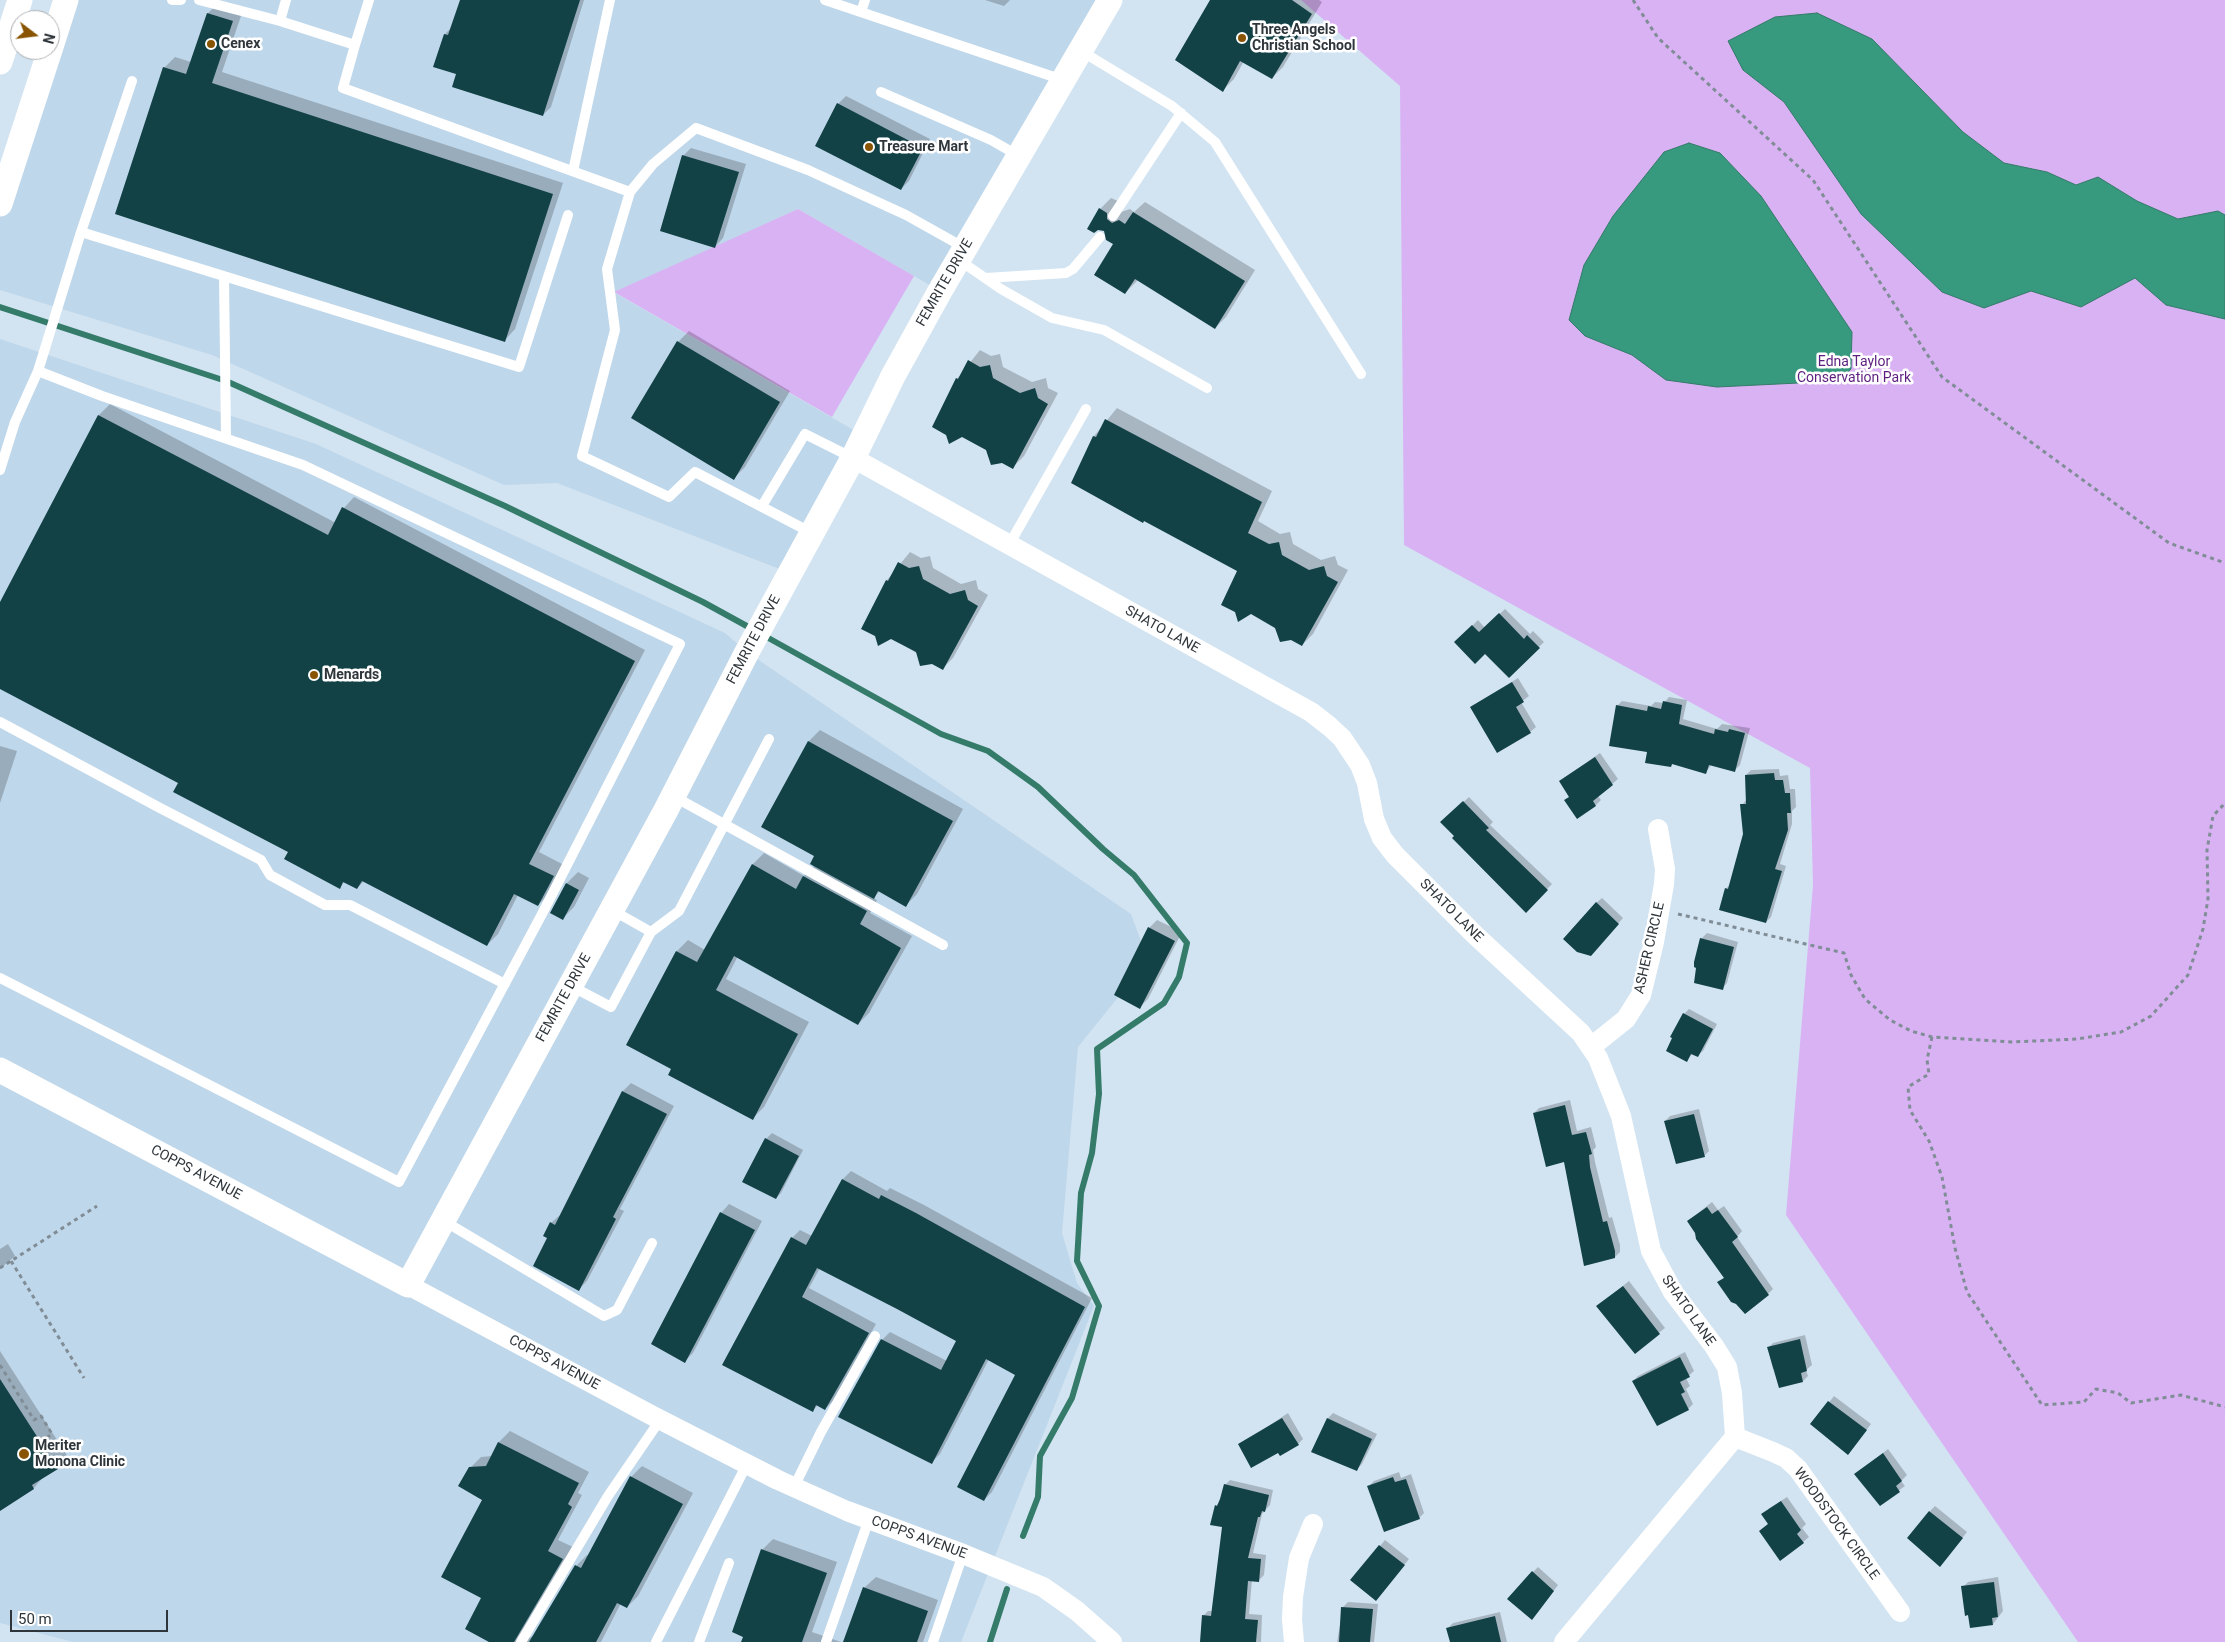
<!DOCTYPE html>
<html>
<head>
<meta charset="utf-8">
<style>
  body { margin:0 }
  #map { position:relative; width:2225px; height:1642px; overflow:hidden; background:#d2e4f2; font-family:Roboto,sans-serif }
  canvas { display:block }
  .north { position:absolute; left:10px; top:10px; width:50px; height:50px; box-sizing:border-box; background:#fff; border:1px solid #acafb1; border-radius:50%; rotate:105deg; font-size:14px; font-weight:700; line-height:20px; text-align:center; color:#2f363b }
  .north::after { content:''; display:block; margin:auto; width:18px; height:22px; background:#895402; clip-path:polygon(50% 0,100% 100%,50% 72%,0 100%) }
  .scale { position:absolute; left:10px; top:1610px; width:158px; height:22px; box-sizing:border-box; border:2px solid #2f363b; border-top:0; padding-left:6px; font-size:15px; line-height:18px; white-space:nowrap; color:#2f363b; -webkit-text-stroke:4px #fff; paint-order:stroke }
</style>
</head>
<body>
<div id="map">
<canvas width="2225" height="1642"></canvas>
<div class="north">N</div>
<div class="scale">50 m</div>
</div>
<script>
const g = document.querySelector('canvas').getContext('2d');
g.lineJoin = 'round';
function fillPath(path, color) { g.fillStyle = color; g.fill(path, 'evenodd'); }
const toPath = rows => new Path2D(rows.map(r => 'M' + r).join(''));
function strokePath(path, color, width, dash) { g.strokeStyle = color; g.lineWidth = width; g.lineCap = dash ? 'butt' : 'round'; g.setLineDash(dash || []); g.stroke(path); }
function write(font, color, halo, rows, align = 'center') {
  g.font = font + ' Roboto,sans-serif'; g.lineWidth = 5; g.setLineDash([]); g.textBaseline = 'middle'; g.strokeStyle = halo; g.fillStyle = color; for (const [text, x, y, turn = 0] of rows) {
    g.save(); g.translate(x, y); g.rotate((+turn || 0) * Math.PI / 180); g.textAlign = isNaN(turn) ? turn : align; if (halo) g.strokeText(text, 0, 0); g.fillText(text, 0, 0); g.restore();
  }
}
const built = toPath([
  [66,0,1110,0,940,291,798,209,615,293,864,436,790,573,557,483,504,485,212,355,0,290,0,204],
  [0,339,316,444,725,633,747,652,1131,914,1148,960,1078,1047,1062,1233,1077,1283,1094,1306,961,1642,73,1642,0,1623]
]);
const green = toPath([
  [1301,0,2225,0,2225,1642,2078,1642,1786,1215,1813,885,1810,768,1404,545,1400,86],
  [798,209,914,276,832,417,614,292]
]);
const water = toPath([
  [1817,13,1872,39,1963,132,2004,163,2047,172,2076,185,2098,177,2137,201,2178,219,2218,211,2225,215,2225,319,2166,305,2135,278,2081,307,2031,291,1984,308,1942,292,1861,214,1784,102,1743,70,1728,41,1775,17,1817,13],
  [1689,143,1720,153,1761,196,1852,332,1851,369,1839,381,1717,387,1666,380,1632,355,1585,336,1569,320,1584,265,1613,216,1664,152,1689,143]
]);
const shadow = toPath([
  [461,0,584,0,551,107,543,115,458,73,445,34,452,27],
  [985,0,1010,0,1004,6],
  [1212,0,1319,0,1322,2,1283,67,1272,78,1244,61,1234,79,1223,90],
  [219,3,243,10,222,72,563,183,515,329,505,340,164,68,175,57,191,62,208,13],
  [846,96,930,139,909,181,901,189,838,104],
  [691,148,746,164,723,238,715,247,683,156],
  [1111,198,1118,201,1121,212,1130,209,1134,212,1145,202,1255,270,1226,317,1215,328,1138,280,1125,293,1114,244,1105,230,1088,228,1100,209],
  [689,331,790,391,745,467,734,478,678,342],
  [980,350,991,356,1000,354,1003,367,1032,382,1046,378,1048,388,1058,393,1024,456,1013,467,957,379],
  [110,404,336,523,344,508,354,497,645,650,539,852,564,865,549,894,538,905,518,895,498,934,487,945,364,881,357,888,345,881,340,887,289,851,180,782,0,688,0,604,99,415],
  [1117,408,1272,491,1258,521,1280,534,1290,532,1293,544,1321,560,1335,556,1338,565,1348,570,1313,634,1302,645,1276,627,1239,571,1073,482,1094,436],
  [910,552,921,558,930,556,933,568,961,584,976,580,978,589,988,595,953,658,942,669,891,637,876,636,863,628,887,580],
  [1505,609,1530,634,1533,631,1544,642,1509,676,1485,652,1456,642,1478,620,1485,628],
  [1518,678,1529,696,1521,702,1536,727,1530,732,1471,707],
  [1669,697,1687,700,1683,719,1717,729,1722,724,1750,728,1740,765,1735,770,1712,764,1706,772,1673,763,1671,766,1648,751,1617,706,1622,701,1651,706,1655,702,1664,703],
  [820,730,963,809,917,894,906,905,880,891,873,898,877,900,870,913,912,936,869,1013,858,1024,738,956,726,979,809,1022,764,1107,753,1118,673,1068,677,951,688,940,705,950,753,864,764,853,804,876,815,865,816,856,762,826,809,741],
  [0,746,17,751,0,803],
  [1600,753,1618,779,1598,796,1601,800,1596,805,1577,817,1570,796,1560,781],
  [1779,769,1780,776,1788,775,1790,789,1795,789,1796,807,1792,811,1792,824,1780,864,1786,866,1771,917,1766,922,1726,889,1730,884,1744,834,1742,805,1747,799,1746,775,1751,770],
  [1469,797,1493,822,1490,825,1552,884,1526,911,1442,822],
  [578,872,589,878,574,907,563,918,567,883],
  [1602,898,1623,918,1596,949,1596,903],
  [1157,920,1182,932,1148,999,1140,1007,1149,928],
  [1707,933,1738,942,1727,983,1722,989,1701,939],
  [1689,1009,1717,1024,1703,1051,1697,1056,1693,1053,1686,1061,1684,1014],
  [631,1083,674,1106,620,1209,624,1211,587,1281,579,1289,549,1238,551,1223,560,1215,623,1091],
  [1570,1100,1577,1131,1591,1127,1596,1147,1593,1150,1595,1162,1609,1218,1612,1217,1620,1245,1620,1252,1615,1257,1565,1161,1534,1113,1539,1108],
  [1699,1109,1709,1151,1704,1156,1665,1121,1670,1116],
  [772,1133,803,1150,781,1193,776,1198,744,1181,766,1139],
  [851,1171,887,1191,890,1188,924,1205,1092,1298,992,1492,984,1500,1017,1374,989,1359,940,1454,932,1462,882,1340,890,1332,947,1361,958,1340,820,1268,809,1288,876,1324,833,1401,825,1409,818,1405,812,1411,792,1238,800,1230,812,1236,843,1179],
  [1712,1202,1718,1210,1724,1206,1742,1231,1737,1237,1773,1289,1768,1294,1719,1282,1725,1277,1688,1221],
  [729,1204,762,1221,693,1353,685,1361,652,1344,721,1213],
  [8,1244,15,1256,0,1269,0,1249],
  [1629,1281,1665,1328,1635,1352,1598,1306],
  [1805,1335,1812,1365,1806,1370,1808,1376,1803,1381,1773,1369,1768,1348,1773,1343],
  [0,1351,68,1457,44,1476,34,1488,0,1510],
  [1685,1352,1694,1371,1686,1378,1690,1386,1686,1389,1693,1404,1688,1409,1633,1381,1638,1376],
  [1834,1396,1871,1424,1853,1448,1812,1424],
  [1288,1413,1303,1439,1298,1444,1240,1445],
  [1333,1413,1377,1434,1362,1464,1357,1469,1313,1451,1328,1418],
  [510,1431,589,1472,578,1493,582,1495,558,1540,573,1547,529,1638,534,1636,576,1566,587,1555,589,1556,631,1477,642,1466,693,1493,638,1596,627,1607,621,1603,601,1642,491,1642,483,1598,484,1499,470,1468,481,1457,492,1456,499,1442],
  [1888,1449,1907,1475,1901,1481,1905,1486,1880,1504,1856,1474],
  [1399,1472,1401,1478,1411,1474,1424,1513,1419,1518,1369,1486,1374,1481],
  [1230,1480,1273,1490,1270,1505,1262,1514,1253,1553,1266,1555,1264,1575,1259,1580,1252,1580,1249,1614,1262,1615,1261,1642,1202,1642,1203,1616,1208,1611,1213,1611,1223,1526,1216,1506,1220,1502,1225,1485],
  [1787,1497,1806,1524,1802,1528,1809,1537,1803,1542,1761,1531,1769,1523,1768,1509],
  [1935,1506,1967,1532,1945,1560,1930,1511],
  [773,1539,837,1562,812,1632,841,1642,743,1642,762,1550],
  [1385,1540,1409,1559,1381,1594,1380,1546],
  [1538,1567,1558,1585,1537,1613,1533,1572],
  [876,1577,938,1600,923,1642,845,1642,864,1588],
  [1998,1577,2003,1611,1993,1624,1963,1587,1968,1582],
  [1348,1602,1378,1604,1374,1642,1337,1642,1343,1607],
  [1500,1612,1507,1642,1451,1642,1448,1628,1453,1623]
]);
const stream = toPath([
  [0,307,226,381,505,506,703,602,754,630],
  [763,635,941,734,988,751,1038,787,1103,849,1134,875,1187,943,1179,977,1164,1003,1097,1049,1099,1094,1092,1153,1081,1193,1077,1261,1099,1306,1072,1398,1040,1456,1038,1497,1023,1536],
  [990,1642,1007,1589]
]);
const building = toPath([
  [460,0,580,0,543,116,452,87,456,74,433,67,444,34,448,35],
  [1210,0,1292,0,1312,14,1272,79,1240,61,1223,92,1175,60],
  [207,13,233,21,212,83,553,194,505,342,115,214,163,67,186,74],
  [837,103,923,148,901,190,815,146],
  [682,155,739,172,715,248,660,231],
  [1099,208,1107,213,1107,219,1112,223,1119,220,1125,224,1133,212,1245,281,1215,329,1135,279,1125,294,1094,275,1113,244,1106,240,1104,231,1098,230,1094,233,1087,229],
  [677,341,780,402,734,480,631,418],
  [968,360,980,367,990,365,993,378,1020,393,1035,388,1038,398,1048,404,1013,469,1002,463,991,465,986,450,962,437,949,444,946,435,932,427,956,378,958,379],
  [98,415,328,535,342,507,635,661,529,864,554,876,538,906,514,894,487,946,362,881,357,889,343,882,340,889,284,859,288,852,173,792,178,783,0,689,0,602],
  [1105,419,1262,502,1248,533,1269,544,1279,542,1282,555,1309,570,1324,566,1327,576,1338,582,1302,646,1291,640,1280,642,1275,628,1251,614,1238,622,1235,612,1221,605,1237,571,1144,521,1143,523,1071,483,1093,436,1096,437],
  [898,562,909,568,919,566,923,579,950,594,965,590,968,600,978,606,943,670,932,664,920,666,916,652,891,639,878,646,875,636,861,629,886,580,888,581],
  [1499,613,1524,639,1527,635,1540,648,1509,678,1485,654,1475,664,1454,642,1472,625,1479,632],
  [1512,682,1524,702,1516,707,1531,733,1497,753,1470,707],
  [1663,701,1682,705,1679,724,1714,734,1715,729,1728,732,1729,729,1745,733,1735,772,1709,765,1706,774,1672,764,1671,767,1645,763,1647,752,1609,746,1616,705,1647,711,1648,706,1661,709],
  [808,741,953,821,906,907,878,891,874,899,810,864,814,856,761,827],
  [1595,757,1613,785,1593,801,1596,806,1577,819,1564,800,1569,797,1559,781],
  [1774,773,1775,780,1783,780,1785,793,1790,793,1791,813,1787,813,1788,830,1775,869,1782,871,1766,923,1719,910,1725,888,1728,889,1743,834,1740,804,1746,804,1745,775],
  [1463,801,1489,828,1486,830,1548,890,1526,913,1452,838,1454,836,1440,822],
  [752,864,796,889,803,876,867,911,860,924,901,948,858,1025,734,956,716,990,798,1034,753,1120,668,1075,671,1069,626,1045,676,951,697,962],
  [566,883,579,890,563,920,550,913],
  [1596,902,1619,924,1591,956,1577,952,1563,939],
  [1148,927,1175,941,1140,1009,1114,995],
  [1700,938,1734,947,1723,990,1694,983,1696,968,1694,967,1694,962],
  [1683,1013,1713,1029,1698,1057,1691,1054,1687,1062,1666,1051,1672,1038,1670,1037],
  [622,1091,667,1114,613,1217,616,1219,579,1291,533,1266,547,1238,543,1236,550,1222,555,1225],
  [1565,1105,1572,1135,1586,1132,1592,1154,1589,1155,1590,1167,1603,1222,1607,1221,1615,1251,1615,1258,1584,1266,1564,1162,1546,1167,1533,1113],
  [1694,1114,1705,1157,1676,1164,1664,1121],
  [765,1138,799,1156,776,1199,742,1182],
  [842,1179,879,1199,881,1195,916,1213,1085,1307,984,1501,957,1487,1015,1375,986,1359,932,1464,838,1417,881,1339,941,1370,956,1341,897,1309,817,1268,802,1297,869,1333,825,1410,816,1405,813,1412,722,1365,791,1237,806,1245],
  [1707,1207,1712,1214,1718,1210,1738,1237,1732,1242,1769,1295,1745,1314,1736,1304,1731,1302,1717,1282,1724,1278,1696,1239,1695,1233,1687,1221],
  [720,1212,755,1230,685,1363,651,1344],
  [1623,1286,1660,1334,1635,1354,1596,1306],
  [1800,1339,1807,1371,1801,1373,1803,1382,1779,1388,1767,1347],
  [1680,1357,1690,1377,1680,1382,1685,1392,1681,1394,1689,1410,1657,1426,1632,1381],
  [0,1379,58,1469,32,1485,34,1489,0,1511],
  [1828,1401,1867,1430,1848,1455,1810,1424],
  [1282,1418,1299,1445,1280,1456,1278,1453,1251,1468,1238,1444],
  [1327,1418,1372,1439,1357,1471,1311,1452],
  [498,1442,579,1483,568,1504,572,1507,548,1551,563,1559,514,1642,489,1642,465,1629,481,1598,441,1577,482,1500,458,1486,469,1467,486,1466],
  [1883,1453,1902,1481,1896,1486,1900,1492,1880,1506,1854,1474],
  [630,1476,683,1504,627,1608,617,1603,596,1642,529,1642,575,1565,581,1568],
  [1393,1477,1395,1482,1406,1479,1420,1519,1384,1532,1367,1486],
  [1224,1484,1269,1495,1265,1512,1262,1511,1260,1517,1258,1517,1248,1558,1261,1559,1259,1582,1248,1581,1245,1619,1258,1620,1256,1642,1200,1642,1202,1615,1211,1616,1222,1527,1210,1525,1215,1505,1217,1506,1220,1499],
  [1781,1501,1801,1530,1797,1534,1804,1543,1780,1561,1759,1531,1768,1524,1761,1514],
  [1929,1511,1963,1538,1940,1567,1907,1538],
  [1379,1545,1405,1565,1376,1601,1350,1580],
  [761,1549,827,1573,802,1642,741,1642,743,1637,732,1632],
  [1532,1571,1554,1591,1532,1620,1507,1599],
  [1994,1582,1998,1617,1992,1618,1993,1625,1970,1628,1968,1615,1965,1616,1961,1586],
  [863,1587,928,1611,917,1642,843,1642],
  [1341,1607,1373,1609,1370,1642,1339,1642],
  [1495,1616,1501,1642,1450,1642,1446,1628]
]);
const path = toPath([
  [1633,0,1658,38,1813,180,1942,377,2169,543,2225,563],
  [1678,914,1844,953,1851,975,1865,999,1890,1020,1911,1031,1932,1037,2012,1042,2077,1039,2121,1032,2151,1016,2188,975,2203,929,2208,899,2207,850,2213,816,2225,803],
  [1932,1037,1927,1060,1929,1074,1908,1087,1910,1110,1929,1141,1942,1177,1955,1248,1967,1292,2042,1405,2084,1402,2096,1389,2118,1393,2131,1403,2181,1395,2225,1407],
  [11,1261,84,1378],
  [0,1268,97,1206],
  [0,1365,34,1420,41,1416,52,1434,43,1440]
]);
const service = toPath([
  [172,0,181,0],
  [199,0,280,21,355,45,343,88,630,192,607,269,615,330,582,456,669,497,695,472,812,533],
  [825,0,1063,80],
  [861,12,865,0],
  [280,21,286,0],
  [355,45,369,0],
  [1081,51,1172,106,1215,142,1361,374],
  [881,92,991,140,1019,156],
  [573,171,610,0],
  [630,192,653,164,696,128,808,170,906,215,965,248],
  [1113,216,1181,113],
  [81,232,519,367,568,215],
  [959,260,1001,289,1052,318,1104,330,1207,388],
  [224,277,226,438],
  [986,278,1066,273,1073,269,1100,237],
  [38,371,81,232,132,81],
  [0,470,15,422,38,371,102,396,303,465,680,644,542,914,399,1182,0,978],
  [762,506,805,434,853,458],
  [1009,545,1086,409],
  [0,722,160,808,261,860,270,875,325,905,350,905,505,984],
  [673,796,943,945],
  [612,910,651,932],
  [571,986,611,1007,651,932,679,911,769,739],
  [444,1221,604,1316,617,1310,652,1243],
  [794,1487,821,1432,875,1336],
  [521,1642,608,1496,660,1420],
  [656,1642,747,1464],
  [699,1642,729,1563],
  [826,1642,869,1519],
  [933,1642,963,1554]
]);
const minor = toPath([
  [853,458,1311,712,1329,726,1342,738,1360,765,1367,783,1374,819,1382,838,1395,855,1475,935,1581,1033,1598,1058,1621,1116,1651,1251,1673,1292,1714,1346,1727,1367,1732,1393,1735,1437,1564,1642],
  [1591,1047,1626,1019,1641,995,1654,942,1664,884,1665,869,1658,829],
  [408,1285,653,1416,778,1480,847,1511,963,1554,1043,1587,1077,1611,1112,1642],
  [1735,1437,1773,1452,1786,1458,1798,1469,1900,1612],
  [1294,1642,1292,1619,1293,1597,1299,1558,1313,1524]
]);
const tertiary = toPath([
  [50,50,66,0],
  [0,62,20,0],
  [0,204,50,50],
  [0,1070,408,1285,666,810,747,652,853,458,893,376,940,291,1110,0]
]);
const markers = [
  [1242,38,5,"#895402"],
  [211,44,5,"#895402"],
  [869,147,5,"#895402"],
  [314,675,5,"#895402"],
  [24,1454,6,"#895402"]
];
const poiNames = [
  ["Three Angels",1252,30],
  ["Christian School",1252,46],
  ["Cenex",221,44],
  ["Treasure Mart",879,147],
  ["Menards",324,675],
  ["Meriter",35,1446],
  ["Monona Clinic",35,1462]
];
const streetNames = [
  ["FEMRITE DRIVE",945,283,-60],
  ["SHATO LANE",1162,630,29],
  ["FEMRITE DRIVE",754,640,-62],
  ["SHATO LANE",1451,911,45],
  ["ASHER CIRCLE",1650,948,-77],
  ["FEMRITE DRIVE",564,998,-61],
  ["COPPS AVENUE",196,1173,28],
  ["SHATO LANE",1688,1311,55],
  ["COPPS AVENUE",554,1363,28],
  ["WOODSTOCK CIRCLE",1836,1524,54],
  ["COPPS AVENUE",919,1538,20]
];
const parkNames = [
  ["Edna Taylor",1854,362],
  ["Conservation Park",1854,378]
];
fillPath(built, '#bfd7ea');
fillPath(green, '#d9b2f4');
fillPath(water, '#37997e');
strokePath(water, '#357b6a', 1);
fillPath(shadow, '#0003');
strokePath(stream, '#357b6a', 6);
fillPath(building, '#124146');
strokePath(path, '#808d96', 3, [4, 4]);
strokePath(service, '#fff', 10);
strokePath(minor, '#fff', 20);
strokePath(tertiary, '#fff', 25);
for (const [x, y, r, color] of markers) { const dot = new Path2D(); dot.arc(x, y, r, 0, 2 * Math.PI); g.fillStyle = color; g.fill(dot); strokePath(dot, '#fff', 2); }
write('bold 14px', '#2f363b', '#fff', poiNames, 'left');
write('14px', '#2f363b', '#fff', streetNames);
write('14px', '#5d1f7f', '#fff', parkNames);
</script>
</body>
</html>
